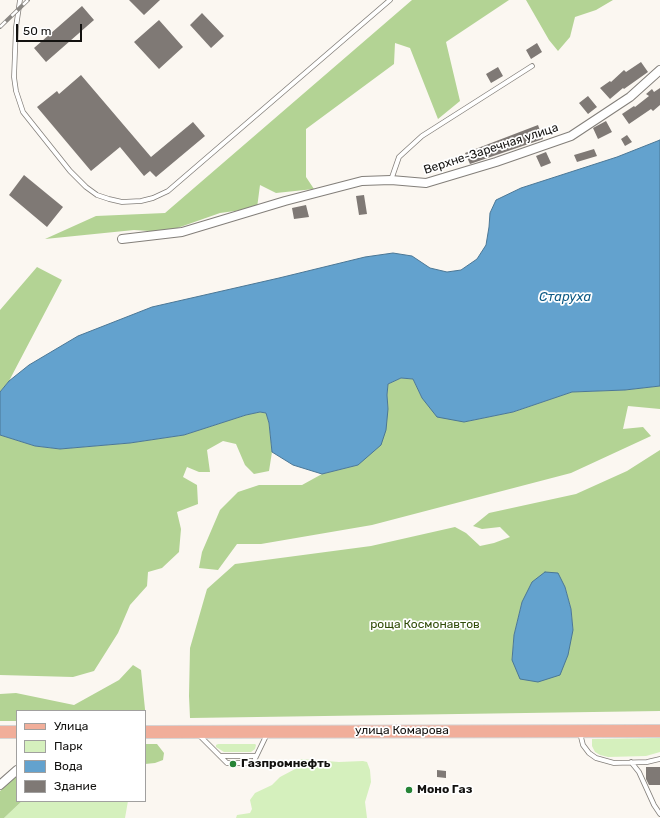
<!DOCTYPE html>
<html>
<head>
<meta charset="utf-8">
<style>
  body { margin:0 }
  #map { position:relative; width:660px; height:818px; overflow:hidden; background:#fbf7f1; font-family:Rubik,sans-serif }
  canvas { display:block }
  .legend { position:absolute; left:16px; top:710px; width:130px; height:92px; box-sizing:border-box; background:#fff; border:1px solid #a1a09f; margin:0; padding:5px 7px; list-style:none; font-size:12px; color:#131210 }
  .legend li { display:flex; align-items:center; gap:8px; height:20px }
  .legend b { width:20px; border:1px solid #a1a09f }
  .scale { position:absolute; left:16px; top:24px; width:66px; height:18px; box-sizing:border-box; border:2px solid #131210; border-top:0; padding-left:5px; font-size:12px; line-height:14px; white-space:nowrap; color:#131210; -webkit-text-stroke:3px #fff; paint-order:stroke }
</style>
</head>
<body>
<div id="map">
<canvas width="660" height="818"></canvas>
<ul class="legend">
<li><b style="height:5px;background:#f1ae9a"></b>Улица</li>
<li><b style="height:11px;background:#d5f0bd"></b>Парк</li>
<li><b style="height:11px;background:#63a2ce"></b>Вода</li>
<li><b style="height:11px;background:#7f7975"></b>Здание</li>
</ul>
<div class="scale">50 m</div>
</div>
<script>
const g = document.querySelector('canvas').getContext('2d');
g.lineJoin = 'round';
function fillPath(path, color) { g.fillStyle = color; g.fill(path, 'evenodd'); }
const toPath = rows => new Path2D(rows.map(r => 'M' + r).join(''));
function strokePath(path, color, width, dash) { g.strokeStyle = color; g.lineWidth = width; g.lineCap = dash ? 'butt' : 'round'; g.setLineDash(dash || []); g.stroke(path); }
function write(font, color, halo, rows, align = 'center') {
  g.font = font + ' Rubik,sans-serif'; g.lineWidth = 3.5; g.setLineDash([]); g.textBaseline = 'middle'; g.strokeStyle = halo; g.fillStyle = color; for (const [text, x, y, turn = 0] of rows) {
    g.save(); g.translate(x, y); g.rotate((+turn || 0) * Math.PI / 180); g.textAlign = isNaN(turn) ? turn : align; if (halo) g.strokeText(text, 0, 0); g.fillText(text, 0, 0); g.restore();
  }
}
const green = toPath([
  [660,738,660,752,646,756,608,757,600,755,595,752,592,746,592,739],
  [218,744,255,744,256,745,255,749,251,752,224,752,216,747,216,745],
  [301,759,339,762,363,761,367,762,370,770,371,782,365,802,367,818,236,818,237,815,250,813,252,809,250,800,255,793,272,785,280,777,297,768],
  [22,801,128,801,125,818,4,818]
]);
const forest = toPath([
  [412,0,509,0,446,42,460,101,438,119,410,48,395,43,394,64,306,129,306,177,314,189,276,193,260,185,257,208,220,213,166,232,134,230,45,239,96,216,165,213],
  [526,0,613,0,596,10,575,17,570,37,558,51,549,40],
  [37,267,62,280,9,381,0,392,0,310],
  [401,378,413,379,422,398,464,422,513,412,572,392,625,390,660,386,660,409,628,406,623,429,643,427,651,436,571,473,372,525,261,544,237,544,218,570,199,568,202,552,220,510,238,492,259,485,302,485,322,474,358,465,388,409,387,395,388,384],
  [260,412,266,413,269,423,272,452,269,471,254,474,245,465,236,444,223,441,207,450,210,472,199,472,187,467,183,477,197,485,198,504,177,512,181,529,179,552,162,568,148,572,147,586,130,605,118,633,94,671,73,677,0,675,0,435,35,446,60,449,130,443,184,435,246,415],
  [660,450,660,711,190,718,189,696,190,648,207,589,235,564,371,546,455,527,466,533,480,546,494,543,510,537,500,527,482,529,473,526,489,513,576,494,627,471],
  [565,587,571,609,573,630,512,660,514,635,522,602],
  [133,665,141,670,146,719,145,711,17,711,17,721,0,721,0,694,16,693,74,705,119,680],
  [145,744,157,744,164,753,163,760,155,763,145,764],
  [17,776,17,801,22,801,4,818,0,818,0,791]
]);
const water = toPath([
  [660,140,660,386,625,390,572,392,513,412,464,422,437,417,422,398,413,379,401,378,388,384,387,395,388,409,386,430,381,445,358,465,322,474,293,465,272,452,269,423,266,413,260,412,246,415,184,435,130,443,60,449,35,446,0,435,0,392,9,381,29,365,78,336,152,307,279,278,365,257,393,253,412,256,430,268,447,272,461,270,477,259,486,245,489,227,490,213,496,200,521,188,617,157,660,140],
  [545,572,558,573,565,587,571,609,573,630,568,655,560,675,538,682,520,679,512,660,514,635,522,602,532,582,545,572]
]);
const building = toPath([
  [129,0,160,0,144,15],
  [82,6,94,20,46,62,34,48],
  [202,13,224,36,211,48,190,25],
  [159,20,183,47,159,69,134,42],
  [537,43,542,52,531,59,526,50],
  [641,62,648,72,624,89,623,88,610,99,600,88,610,81,611,82,624,70,626,72],
  [498,67,503,76,491,83,486,74],
  [81,75,151,157,193,122,205,136,156,177,150,171,144,176,120,147,91,171,37,107,57,91,59,94],
  [660,88,660,105,653,111,651,109,629,124,622,114,634,106,635,107,649,96,646,94,652,89,654,92],
  [588,96,597,107,588,114,579,103],
  [606,121,612,132,598,139,593,128],
  [538,125,543,139,470,164,465,153],
  [627,135,632,142,625,146,621,139],
  [594,149,597,156,577,162,574,155],
  [546,152,551,163,541,167,536,156],
  [24,175,63,207,47,227,9,195],
  [364,195,367,214,359,215,356,196],
  [306,205,309,217,294,219,292,208],
  [646,767,660,767,660,785,649,785,646,779],
  [437,770,446,771,446,778,437,777]
]);
const service = toPath([
  [20,0,16,27,14,77,16,91,23,112,70,171,86,187,97,195,109,199,122,202,141,201,153,198,168,191,390,0],
  [391,180,399,157,422,136,532,66],
  [580,733,583,745,589,753,596,758,614,763,647,762,660,759],
  [199,735,227,763,253,763,267,734],
  [220,756,256,756],
  [631,762,639,772,654,805,660,814]
]);
const minor = toPath([
  [122,239,182,232,285,201,362,181,391,180,426,183,496,162,571,136,630,97,660,70],
  [0,785,17,770]
]);
const primary = toPath([
  [0,732,17,732],
  [145,732,660,731]
]);
const rail = toPath([
  [0,27,28,0]
]);
const markers = [
  [233,764,4,"#268436"],
  [409,790,4,"#268436"]
];
const streetNames = [
  ["Верхне-Заречная улица",491,149,-18],
  ["улица Комарова",402,731]
];
const parkNames = [
  ["роща Космонавтов",425,625]
];
const poiNames = [
  ["Газпромнефть",241,764],
  ["Моно Газ",417,790]
];
const waterNames = [
  ["Старуха",565,297]
];
fillPath(green, '#d5f0bd');
fillPath(forest, '#b3d394');
fillPath(water, '#63a2ce');
strokePath(water, '#4b7795', 1);
fillPath(building, '#7f7975');
strokePath(service, '#837f7a', 5.5);
strokePath(minor, '#837f7a', 10);
strokePath(primary, '#d5d4d4', 14);
strokePath(service, '#fff', 4);
strokePath(minor, '#fff', 8);
strokePath(primary, '#f1ae9a', 12);
strokePath(rail, '#8a8783', 4);
strokePath(rail, '#fff', 2.5, [8]);
for (const [x, y, r, color] of markers) { const dot = new Path2D(); dot.arc(x, y, r, 0, 2 * Math.PI); g.fillStyle = color; g.fill(dot); strokePath(dot, '#fff', 1.5); }
write('12px', '#131210', '#fff', streetNames);
write('12px', '#304c08', '#fff', parkNames);
write('bold 12px', '#131210', '#fff', poiNames, 'left');
write('italic 13px', '#0e5a85', '#fff', waterNames);
</script>
</body>
</html>
